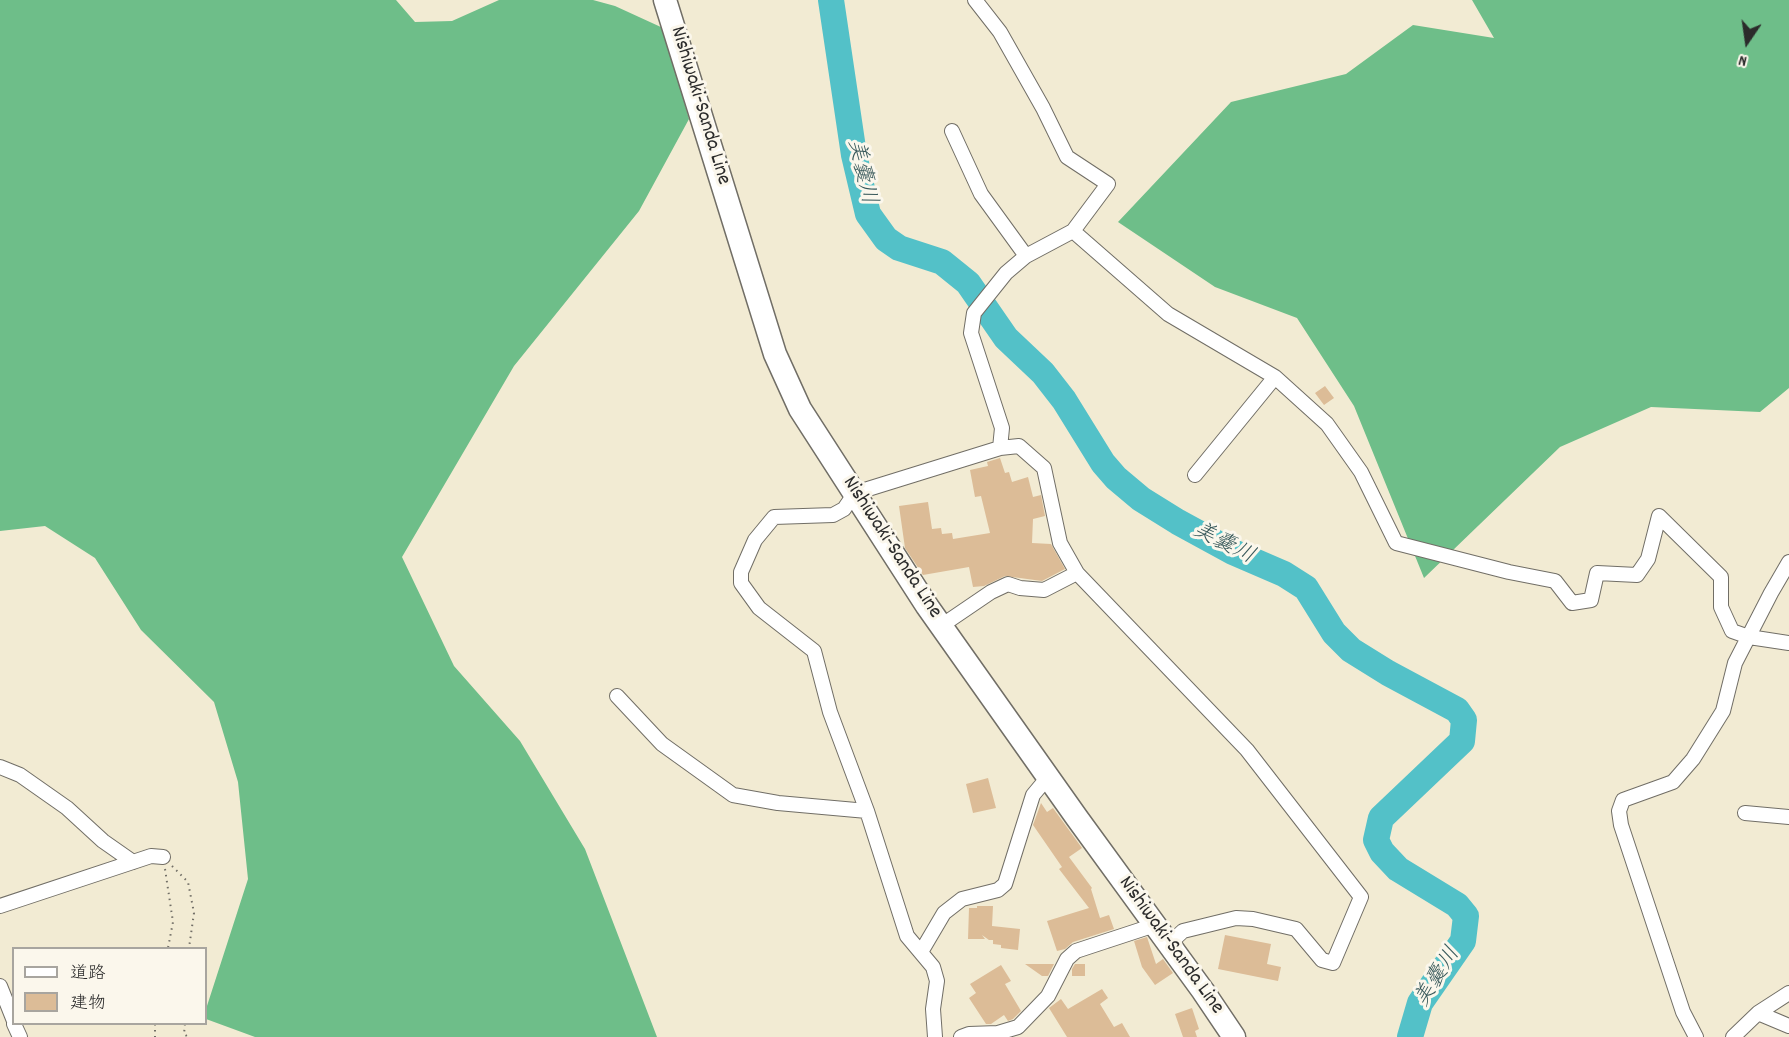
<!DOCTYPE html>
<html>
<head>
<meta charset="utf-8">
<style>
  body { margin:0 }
  #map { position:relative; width:1789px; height:1037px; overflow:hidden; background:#f2ebd3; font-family:Dekko,"Klee One",sans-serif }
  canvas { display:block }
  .legend { position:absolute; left:12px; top:947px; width:195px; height:78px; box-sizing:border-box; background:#fbf7ec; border:2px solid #a8a59f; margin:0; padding:8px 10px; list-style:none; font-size:18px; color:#2b2b2b }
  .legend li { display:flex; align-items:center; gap:12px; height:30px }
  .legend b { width:30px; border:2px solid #a8a59f }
  .north { position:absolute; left:1717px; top:12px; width:60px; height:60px; -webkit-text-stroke:4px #fbf7ec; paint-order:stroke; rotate:193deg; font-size:16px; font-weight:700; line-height:24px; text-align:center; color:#2b2b2b }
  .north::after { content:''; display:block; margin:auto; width:21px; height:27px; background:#2b2b2b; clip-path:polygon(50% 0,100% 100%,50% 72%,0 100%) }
</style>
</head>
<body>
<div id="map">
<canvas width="1789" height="1037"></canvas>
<ul class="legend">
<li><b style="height:8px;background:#fff"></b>道路</li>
<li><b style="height:16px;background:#dcbc97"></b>建物</li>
</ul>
<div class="north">N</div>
</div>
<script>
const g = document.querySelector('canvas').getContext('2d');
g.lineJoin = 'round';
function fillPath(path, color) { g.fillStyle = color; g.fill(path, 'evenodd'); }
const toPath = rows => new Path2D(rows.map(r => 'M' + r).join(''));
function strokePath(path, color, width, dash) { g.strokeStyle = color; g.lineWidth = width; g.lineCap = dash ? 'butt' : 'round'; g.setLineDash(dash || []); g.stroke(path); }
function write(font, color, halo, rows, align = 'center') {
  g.font = font + ' Dekko,"Klee One",sans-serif'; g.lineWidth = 6; g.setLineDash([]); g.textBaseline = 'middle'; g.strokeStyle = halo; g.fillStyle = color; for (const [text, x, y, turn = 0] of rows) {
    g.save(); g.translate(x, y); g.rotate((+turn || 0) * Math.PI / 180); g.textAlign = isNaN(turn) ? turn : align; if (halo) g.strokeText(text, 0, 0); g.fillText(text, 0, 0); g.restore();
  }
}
const forest = toPath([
  [0,0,396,0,415,22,452,21,499,0,593,0,615,6,663,28,689,119,639,211,514,366,402,557,454,666,520,741,585,849,657,1037,255,1037,206,1019,206,1009,248,879,238,782,214,702,141,630,95,558,45,526,0,531],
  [1472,0,1789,0,1789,388,1760,412,1651,407,1560,447,1424,578,1354,406,1297,318,1215,287,1118,222,1231,102,1346,74,1413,25,1494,38]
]);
const river = toPath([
  [831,0,854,155,868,214,886,239,899,248,942,262,968,283,1006,338,1043,373,1064,400,1103,463,1116,478,1141,499,1178,522,1233,552,1284,574,1306,588,1334,633,1351,650,1388,673,1457,710,1464,720,1462,741,1381,818,1376,840,1382,852,1398,869,1457,905,1466,916,1463,941,1420,1003,1410,1037]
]);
const building = toPath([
  [1325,386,1334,398,1324,405,1315,393],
  [1000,458,1005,473,1009,472,1012,482,1028,477,1033,497,1041,495,1045,516,1033,519,1032,543,1051,544,1065,569,1042,581,1005,576,984,586,973,587,969,567,923,575,905,548,899,506,928,502,932,529,941,528,942,534,952,533,953,539,990,533,981,496,975,497,970,470,988,466,987,462],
  [988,778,996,808,973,813,966,784],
  [1041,803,1047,812,1053,808,1082,848,1069,857,1092,888,1091,889,1100,918,1109,915,1114,929,1073,942,1065,949,1057,951,1047,921,1089,908,1059,869,1062,867,1033,825],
  [977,906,993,906,992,926,1020,929,1018,950,1001,948,1001,945,993,944,993,940,989,940,982,935,985,939,968,939,969,908,977,908],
  [1225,935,1271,944,1267,964,1281,967,1278,981,1218,969],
  [1147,937,1156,964,1163,959,1173,973,1155,985,1142,967,1134,941],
  [1025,964,1054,964,1048,976,1042,976],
  [1075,964,1085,964,1085,976,1072,976,1072,969],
  [1001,965,1011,981,1005,984,1021,1011,1013,1019,1008,1021,1004,1015,991,1024,986,1024,969,998,976,993,970,984],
  [1102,989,1108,998,1100,1004,1114,1027,1122,1023,1130,1037,1067,1037,1049,1008,1061,999,1068,1009],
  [1192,1008,1199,1029,1195,1031,1197,1037,1183,1037,1175,1014]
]);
const path = toPath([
  [172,866,188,882,194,913,189,948],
  [165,869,173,922,168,948],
  [155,1024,155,1037],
  [185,1024,184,1034,188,1037]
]);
const minor = toPath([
  [952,131,981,194,1026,256],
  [1073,231,1168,314,1275,377,1327,424,1361,472,1396,543,1509,572,1555,581,1572,603,1591,600,1597,573,1637,575,1648,559,1659,516,1721,577,1721,607,1732,631,1749,637,1789,643],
  [1000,448,1019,446,1044,468,1060,543,1077,573,1247,750,1361,897,1333,963,1322,960,1296,929,1253,919,1236,918,1183,931,1169,944],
  [1195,475,1275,377],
  [941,626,991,592,1008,584,1020,588,1044,590,1077,573],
  [617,696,662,744,733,795,778,803,867,811],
  [0,767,20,775,67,808,103,841,133,862],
  [1745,813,1789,817],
  [0,906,151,856,163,857],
  [921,952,944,913,962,899,998,890,1005,884,1033,795,1048,777],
  [0,986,14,1021],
  [1758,1013,1789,1026],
  [14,1024,20,1037],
  [935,1037,933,1009,937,981,933,967,907,936,867,811,830,712,814,651,759,608,741,583,741,572,755,540,774,517,833,515,844,509,855,493,1000,448,1002,428,971,333,974,313,1006,273,1026,256,1073,231,1108,184,1067,157,1043,108,1000,32,975,0],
  [961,1037,969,1034,998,1033,1018,1027,1048,996,1067,959,1076,951,1155,925],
  [1696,1037,1683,1012,1621,825,1619,811,1623,800,1673,782,1693,759,1723,711,1735,663,1771,593,1789,562],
  [1733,1037,1758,1013,1789,993]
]);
const primary = toPath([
  [665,0,775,354,800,409,927,606,1077,818,1203,991,1234,1037]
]);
const streetNames = [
  ["Nishiwaki-Sanda Line",699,106,73],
  ["Nishiwaki-Sanda Line",891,548,57],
  ["Nishiwaki-Sanda Line",1170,946,54]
];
const waterNames = [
  ["美嚢川",860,172,77],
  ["美嚢川",1223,545,27],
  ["美嚢川",1439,978,-58]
];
fillPath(forest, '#6ebe89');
strokePath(river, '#53c1c8', 26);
fillPath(building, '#dcbc97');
strokePath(minor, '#716e66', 16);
strokePath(primary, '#716e66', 25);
strokePath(path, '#716e66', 2, [1.5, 4.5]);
strokePath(minor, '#fff', 14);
strokePath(primary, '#fff', 22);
write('21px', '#2b2b2b', '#fbf7ec', streetNames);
write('italic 22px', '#37585a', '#fbf7ec', waterNames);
</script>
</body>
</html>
